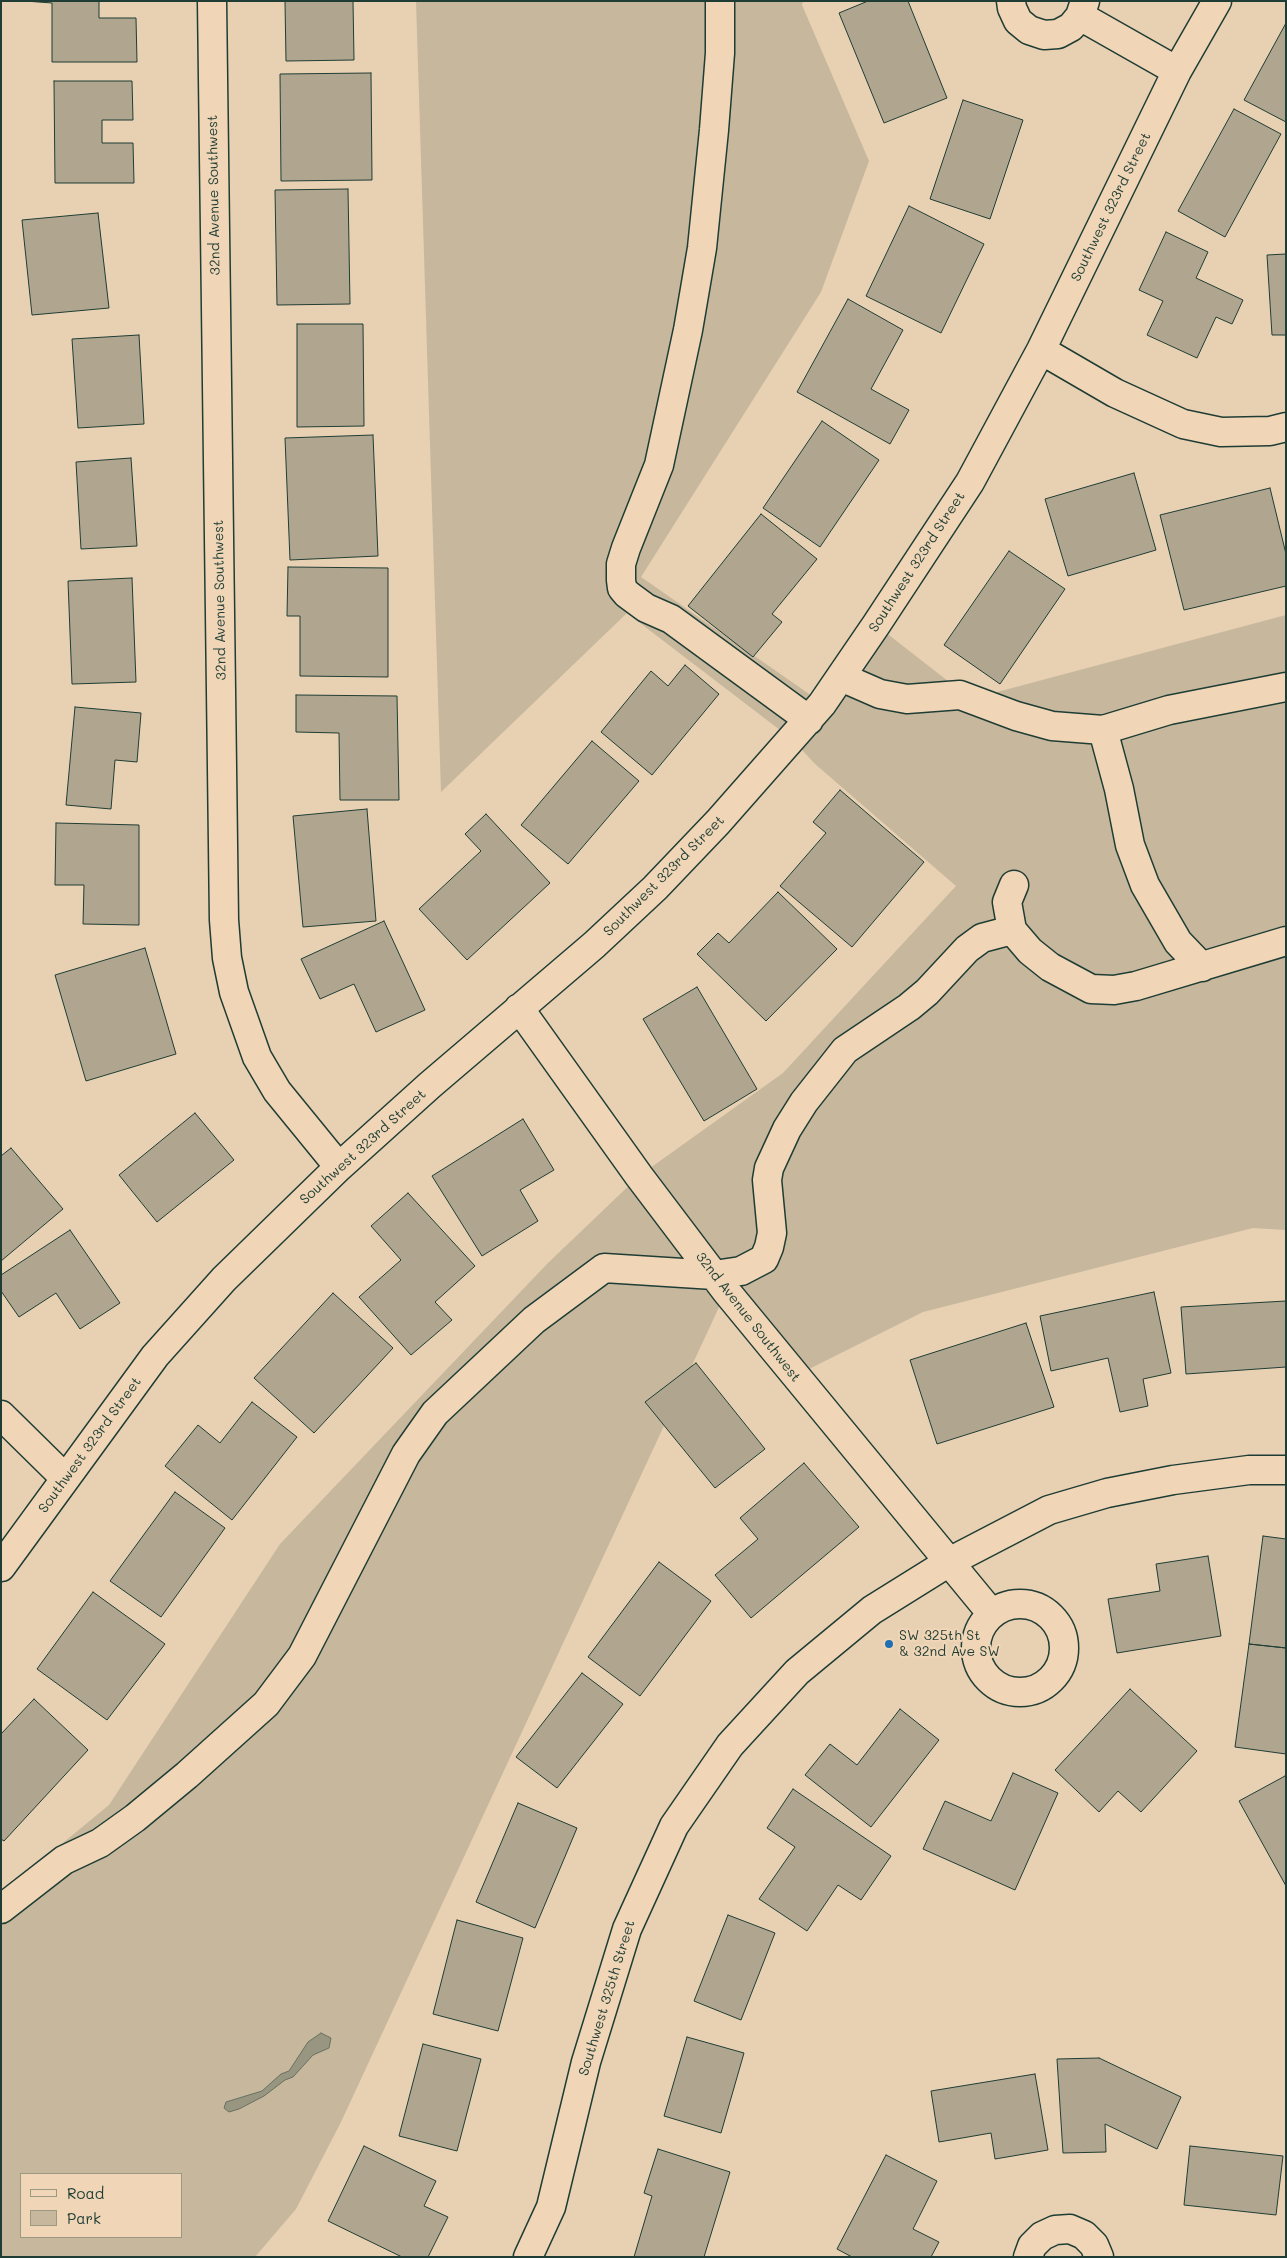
<!DOCTYPE html>
<html>
<head>
<meta charset="utf-8">
<style>
  body { margin:0 }
  #map { position:relative; width:1287px; height:2258px; overflow:hidden; background:#e8d0b2; font-family:Mali,sans-serif }
  canvas { display:block }
  .frame { position:absolute; inset:0; border:2px solid #1f3d34; pointer-events:none }
  .legend { position:absolute; left:20px; top:2173px; width:162px; height:65px; box-sizing:border-box; background:#f0d6b7; border:1px solid #9c9983; margin:0; padding:6px 9px; list-style:none; font-size:15px; color:#1f3d34 }
  .legend li { display:flex; align-items:center; gap:10px; height:25px }
  .legend b { width:25px; border:1px solid #9c9983 }
</style>
</head>
<body>
<div id="map">
<canvas width="1287" height="2258"></canvas>
<div class="frame"></div>
<ul class="legend">
<li><b style="height:6px;background:#f0d6b7"></b>Road</li>
<li><b style="height:14px;background:#c6b79d"></b>Park</li>
</ul>
</div>
<script>
const g = document.querySelector('canvas').getContext('2d');
g.lineJoin = 'round';
function fillPath(path, color) { g.fillStyle = color; g.fill(path, 'evenodd'); }
const toPath = rows => new Path2D(rows.map(r => 'M' + r).join(''));
function strokePath(path, color, width, dash) { g.strokeStyle = color; g.lineWidth = width; g.lineCap = dash ? 'butt' : 'round'; g.setLineDash(dash || []); g.stroke(path); }
function write(font, color, halo, rows, align = 'center') {
  g.font = font + ' Mali,sans-serif'; g.lineWidth = 4; g.setLineDash([]); g.textBaseline = 'middle'; g.strokeStyle = halo; g.fillStyle = color; for (const [text, x, y, turn = 0] of rows) {
    g.save(); g.translate(x, y); g.rotate((+turn || 0) * Math.PI / 180); g.textAlign = isNaN(turn) ? turn : align; if (halo) g.strokeText(text, 0, 0); g.fillText(text, 0, 0); g.restore();
  }
}
const green = toPath([
  [416,1,803,1,802,5,869,161,821,292,641,577,822,703,876,625,971,699,1286,615,1286,1230,1253,1228,923,1312,795,1376,726,1292,341,2122,296,2209,255,2257,1,2257,1,1894,109,1805,280,1544,548,1263,639,1176,783,1073,956,886,814,763,793,740,627,613,441,792],
  [21,2174,181,2174,181,2237,21,2237]
]);
const water = toPath([
  [321,2033,331,2038,329,2048,313,2055,293,2077,285,2080,264,2096,239,2109,229,2112,224,2108,226,2102,262,2091,281,2074,289,2071,308,2042,321,2033]
]);
const building = toPath([
  [25,1,99,1,99,18,136,18,137,62,52,62,52,3,25,1],
  [285,1,353,1,354,60,286,61,285,1],
  [868,1,908,1,947,98,884,123,839,13,868,1],
  [1286,23,1286,122,1244,100,1286,23],
  [371,73,372,180,281,181,280,74,371,73],
  [54,81,132,81,133,120,102,120,102,143,133,143,134,183,55,183,54,81],
  [963,100,1023,120,990,219,930,199,963,100],
  [1234,109,1281,134,1225,237,1178,211,1234,109],
  [348,189,350,304,277,305,275,190,348,189],
  [909,206,984,244,941,333,866,296,909,206],
  [98,213,109,308,32,315,22,220,98,213],
  [1166,232,1208,252,1196,278,1243,300,1232,324,1216,317,1197,358,1147,335,1163,301,1139,290,1166,232],
  [1286,254,1286,335,1272,335,1267,255,1286,254],
  [848,299,903,330,871,389,909,410,890,444,797,392,848,299],
  [297,324,363,324,364,426,297,427,297,324],
  [139,335,144,424,78,428,72,339,139,335],
  [822,421,879,460,820,547,763,508,822,421],
  [373,435,378,556,290,560,285,438,373,435],
  [131,458,137,546,81,549,76,462,131,458],
  [1134,473,1156,550,1068,576,1045,499,1134,473],
  [1270,488,1286,554,1286,586,1184,610,1160,515,1270,488],
  [761,514,817,559,772,614,782,622,753,657,688,606,761,514],
  [1009,551,1065,589,1000,684,944,645,1009,551],
  [288,567,388,568,388,677,300,676,300,616,287,616,288,567],
  [132,578,136,682,72,684,68,581,132,578],
  [685,665,719,694,652,775,601,732,651,671,668,686,685,665],
  [296,695,397,696,399,800,340,800,339,733,296,732,296,695],
  [75,707,141,713,137,762,115,760,111,809,66,805,75,707],
  [592,741,639,781,568,864,521,825,592,741],
  [840,790,924,862,852,947,780,886,826,833,813,822,840,790],
  [367,809,376,921,303,927,293,816,367,809],
  [486,814,550,883,467,960,419,909,481,851,465,834,486,814],
  [56,823,139,825,139,925,83,924,84,885,55,885,56,823],
  [778,892,837,949,766,1021,697,954,718,933,729,943,778,892],
  [384,921,425,1010,376,1032,354,984,320,999,301,959,384,921],
  [145,948,176,1054,86,1081,55,975,145,948],
  [697,987,757,1089,704,1121,643,1019,697,987],
  [195,1113,234,1160,157,1222,119,1175,195,1113],
  [523,1119,554,1170,520,1190,538,1221,482,1256,432,1176,523,1119],
  [11,1148,63,1209,1,1261,1,1156,11,1148],
  [408,1193,475,1266,435,1302,452,1320,411,1355,359,1297,401,1260,371,1226,408,1193],
  [70,1230,120,1303,80,1329,56,1293,19,1317,1,1291,1,1275,70,1230],
  [1154,1292,1171,1373,1143,1379,1148,1406,1120,1412,1108,1358,1051,1371,1040,1316,1154,1292],
  [333,1293,393,1348,314,1433,254,1378,333,1293],
  [1286,1301,1286,1367,1186,1374,1181,1307,1286,1301],
  [1026,1323,1054,1407,937,1444,910,1360,1026,1323],
  [696,1363,765,1449,715,1488,645,1402,696,1363],
  [252,1402,297,1437,232,1520,165,1466,198,1425,220,1443,252,1402],
  [804,1463,859,1527,751,1618,715,1575,758,1539,740,1518,804,1463],
  [175,1492,225,1528,161,1617,110,1581,175,1492],
  [1263,1536,1286,1539,1286,1648,1249,1644,1263,1536],
  [1208,1556,1221,1636,1117,1653,1108,1599,1160,1591,1156,1564,1208,1556],
  [659,1562,711,1601,640,1696,588,1657,659,1562],
  [93,1592,165,1644,107,1720,37,1669,93,1592],
  [1249,1644,1286,1648,1286,1754,1235,1747,1249,1644],
  [582,1673,623,1704,557,1788,516,1757,582,1673],
  [1130,1689,1197,1751,1141,1812,1118,1791,1099,1812,1055,1770,1130,1689],
  [34,1699,88,1750,4,1841,1,1839,1,1734,34,1699],
  [900,1709,939,1740,871,1827,805,1775,830,1744,857,1765,900,1709],
  [1013,1773,1058,1793,1015,1890,923,1849,945,1801,991,1821,1013,1773],
  [1285,1776,1286,1776,1286,1886,1239,1801,1285,1776],
  [793,1789,891,1856,861,1900,838,1885,807,1931,759,1899,795,1847,767,1828,793,1789],
  [518,1803,577,1828,535,1928,476,1902,518,1803],
  [728,1915,775,1933,741,2020,694,2001,728,1915],
  [457,1920,523,1938,498,2031,433,2014,457,1920],
  [687,2037,744,2053,721,2133,664,2116,687,2037],
  [423,2044,481,2059,457,2151,399,2136,423,2044],
  [1099,2058,1181,2097,1157,2149,1105,2124,1106,2152,1063,2153,1057,2059,1099,2058],
  [1035,2074,1048,2150,995,2159,991,2133,939,2142,931,2091,1035,2074],
  [364,2146,436,2181,424,2206,448,2217,428,2257,402,2257,328,2221,364,2146],
  [1190,2146,1283,2156,1276,2215,1184,2205,1190,2146],
  [658,2149,730,2172,704,2257,634,2257,652,2196,644,2193,658,2149],
  [886,2155,937,2181,913,2229,939,2242,931,2257,852,2257,837,2249,886,2155]
]);
const minor = toPath([
  [212,1,224,920,227,958,234,992,257,1057,277,1091,339,1167],
  [720,1,720,53,714,130,702,248,688,330,659,465,626,548,621,564,621,580,622,588,627,594,646,608,671,619,809,720],
  [1011,1,1012,8,1018,21,1029,30,1044,35,1058,34,1071,27,1080,16,1085,1],
  [1080,16,1177,71],
  [1041,350,1115,393,1183,424,1221,432,1270,431,1286,427],
  [841,677,880,694,907,699,960,695,1016,716,1052,726,1103,730,1169,710,1286,687],
  [1103,730,1119,789,1130,845,1145,885,1178,942,1202,967],
  [1014,885,1007,902,1012,930,1030,951,1050,967,1091,989,1114,990,1136,986,1286,941],
  [519,1008,639,1176,726,1291,992,1614],
  [1,1415,65,1478],
  [1,1567,155,1356,224,1279,339,1167,430,1085,594,945,655,888,718,822,822,704,876,625,970,482,1041,350,1177,71,1217,1],
  '976 1648a44 44 0 1 1 88 0a44 44 0 1 1-88 0Z',
  [1,1909,64,1860,100,1843,135,1818,187,1775,266,1704,302,1656,406,1454,435,1413,534,1320,604,1268,714,1275,741,1271,764,1259,769,1247,772,1233,767,1180,769,1168,787,1129,804,1102,845,1050,909,1007,927,992,967,949,982,938,1012,930],
  [528,2257,551,2207,586,2062,627,1929,674,1826,730,1745,797,1672,872,1610,949,1562,1049,1510,1107,1493,1173,1480,1249,1470,1286,1470],
  [1028,2257,1032,2246,1042,2236,1055,2230,1070,2229,1084,2235,1094,2245,1099,2257]
]);
const markers = [
  [889,1644,5,"#1f6fb2"]
];
const streetNames = [
  ["32nd Avenue Southwest",214,195,-91],
  ["Southwest 323rd Street",1111,207,-64],
  ["Southwest 323rd Street",917,562,-57],
  ["32nd Avenue Southwest",220,600,-91],
  ["Southwest 323rd Street",664,876,-45],
  ["Southwest 323rd Street",363,1147,-42],
  ["32nd Avenue Southwest",748,1317,52],
  ["Southwest 323rd Street",90,1445,-54],
  ["Southwest 325th Street",607,1998,-73]
];
const poiNames = [
  ["SW 325th St",899,1636],
  ["& 32nd Ave SW",899,1652]
];
fillPath(green, '#c6b79d');
fillPath(water, '#989580');
strokePath(water, '#687262', 1);
fillPath(building, '#b0a68f');
strokePath(building, '#1f3d34', 1);
strokePath(minor, '#1f3d34', 31);
strokePath(minor, '#f0d6b7', 28);
for (const [x, y, r, color] of markers) { const dot = new Path2D(); dot.arc(x, y, r, 0, 2 * Math.PI); g.fillStyle = color; g.fill(dot); strokePath(dot, '#f0d6b7', 2); }
write('14px', '#1f3d34', '#f0d6b7', streetNames);
write('14px', '#1f3d34', '#f0d6b7', poiNames, 'left');
</script>
</body>
</html>
